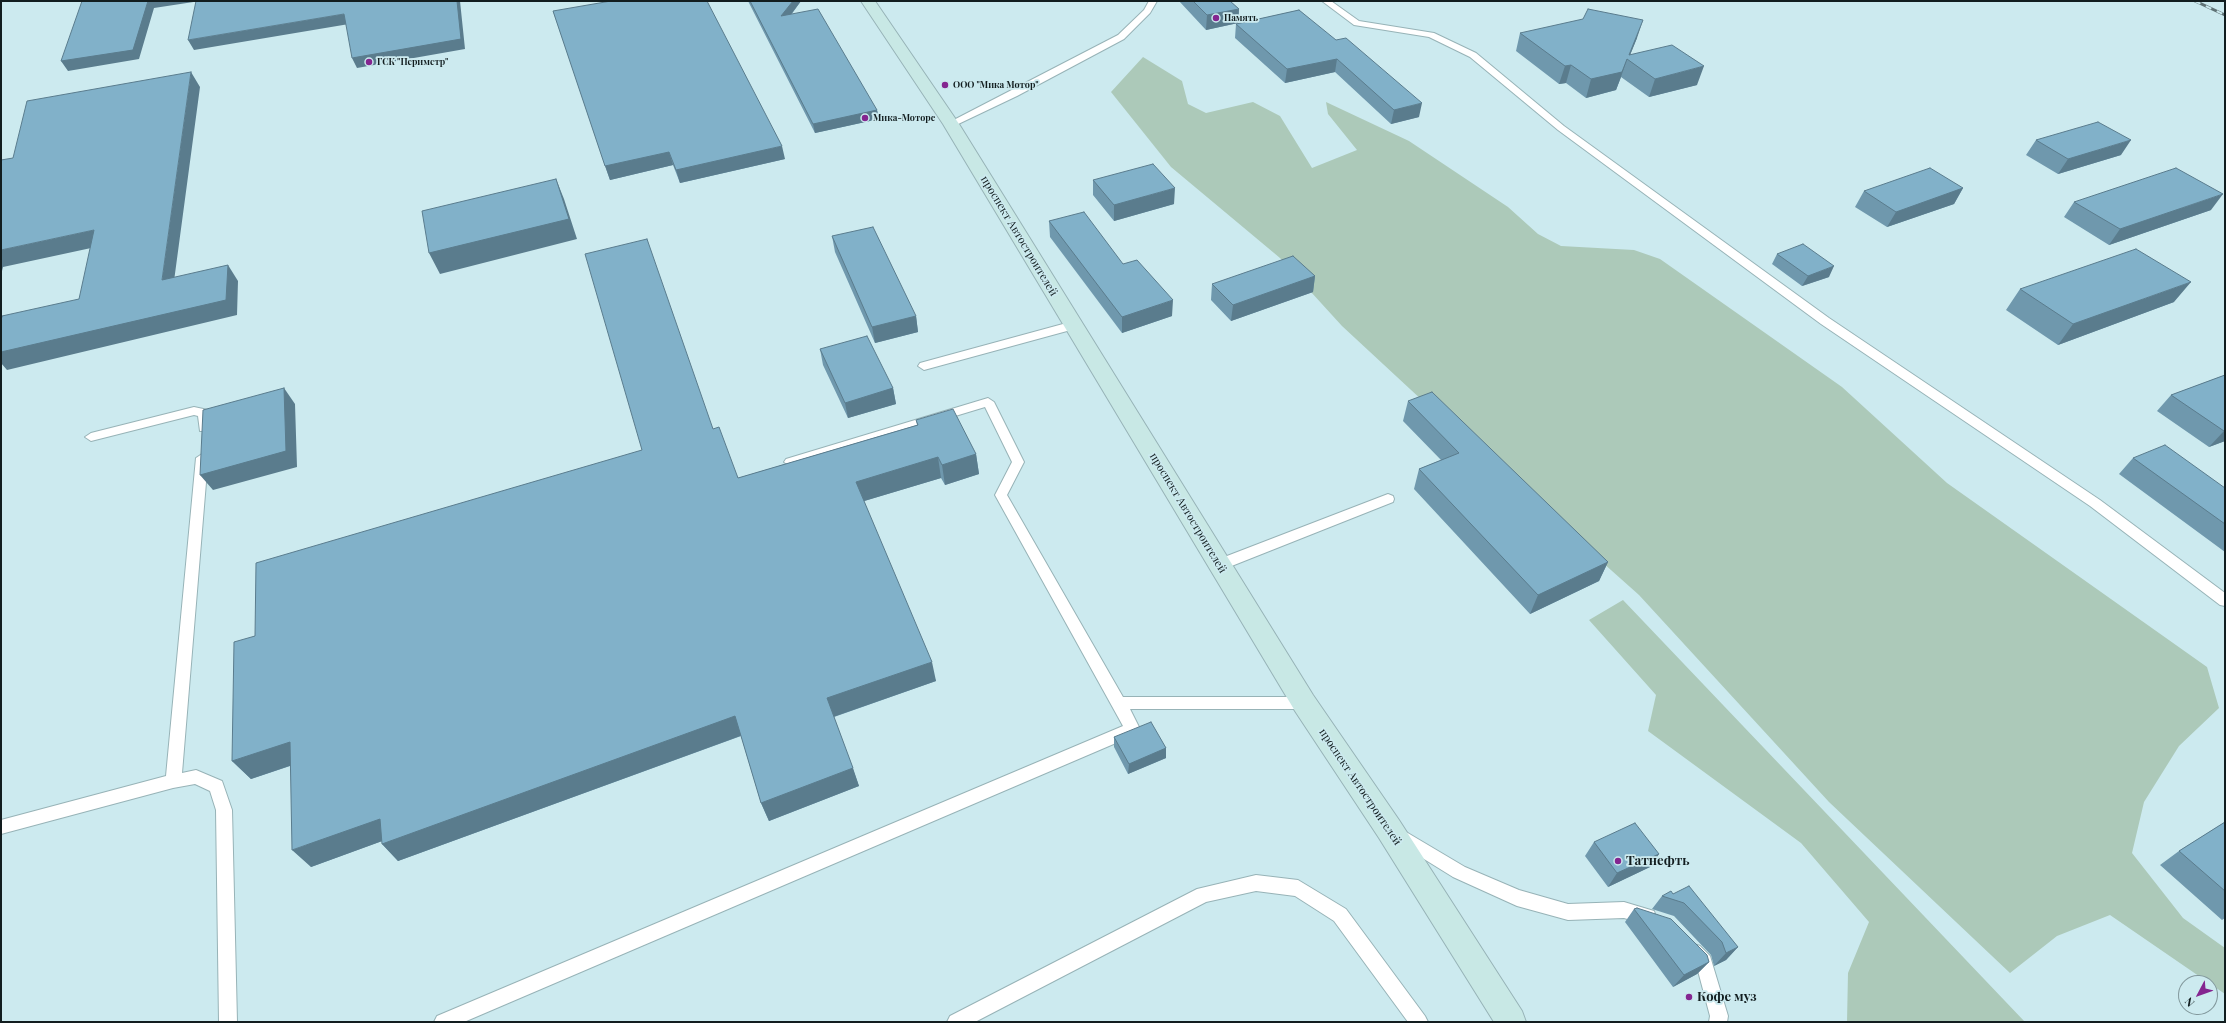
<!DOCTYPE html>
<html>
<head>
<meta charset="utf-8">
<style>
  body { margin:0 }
  #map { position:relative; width:2226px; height:1023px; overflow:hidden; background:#cceaef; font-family:"Playfair Display",serif }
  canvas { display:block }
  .frame { position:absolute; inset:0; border:2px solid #121d1f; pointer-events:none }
  .north { position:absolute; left:2178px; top:975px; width:40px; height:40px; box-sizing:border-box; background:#cceaef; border:1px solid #82989c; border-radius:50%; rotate:229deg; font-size:11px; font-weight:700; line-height:16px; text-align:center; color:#121d1f }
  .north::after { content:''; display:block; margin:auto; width:14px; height:18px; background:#842590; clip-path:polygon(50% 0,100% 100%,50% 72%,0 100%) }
</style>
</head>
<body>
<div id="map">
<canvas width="2226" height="1023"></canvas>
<div class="frame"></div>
<div class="north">N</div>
</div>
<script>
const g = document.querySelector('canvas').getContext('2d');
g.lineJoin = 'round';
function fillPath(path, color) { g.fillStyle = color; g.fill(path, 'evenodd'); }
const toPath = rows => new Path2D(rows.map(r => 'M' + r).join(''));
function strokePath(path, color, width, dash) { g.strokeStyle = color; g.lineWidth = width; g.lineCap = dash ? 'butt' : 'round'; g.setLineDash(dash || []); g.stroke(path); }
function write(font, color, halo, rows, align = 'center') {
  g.font = font + ' "Playfair Display",serif'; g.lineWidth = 3.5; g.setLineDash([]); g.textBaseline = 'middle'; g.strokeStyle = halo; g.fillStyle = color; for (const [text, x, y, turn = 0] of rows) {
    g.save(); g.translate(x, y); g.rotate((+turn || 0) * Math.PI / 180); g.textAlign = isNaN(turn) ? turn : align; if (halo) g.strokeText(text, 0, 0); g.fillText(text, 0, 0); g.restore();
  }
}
const green = toPath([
  [1143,57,1182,81,1188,104,1206,113,1253,102,1280,116,1312,168,1357,150,1328,114,1326,102,1409,141,1508,207,1538,234,1561,246,1634,250,1660,259,1842,387,1947,483,2207,667,2219,708,2179,746,2144,802,2132,853,2183,918,2225,948,2225,994,2110,915,2057,936,2010,973,1829,802,1639,595,1465,440,1342,326,1280,258,1171,167,1111,92],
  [1623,600,2025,1022,1847,1022,1848,973,1869,922,1801,843,1648,731,1656,695,1589,620]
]);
const lane = toPath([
  [1149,1,1157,1,1150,13,1124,39,1017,96,954,126,951,127,946,124,1118,35,1144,10,1149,1],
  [1322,1,1331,1,1359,21,1434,33,1476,53,1564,126,1829,318,2100,500,2225,593,2225,606,2220,605,2090,506,1821,324,1558,130,1470,57,1429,37,1354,25,1322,1],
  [1074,321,1080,325,1078,328,924,370,918,366,920,363,1074,321],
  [988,398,994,402,1024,462,1007,495,1123,697,1304,697,1309,699,1311,703,1309,707,1304,709,1130,709,1140,729,1137,734,464,1022,434,1022,437,1016,1123,726,995,495,1012,462,985,407,790,466,784,462,786,459,988,398],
  [194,407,208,410,210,413,208,431,200,431,198,416,194,415,91,441,85,437,91,433,194,407],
  [202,454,208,458,182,773,196,770,222,781,232,810,237,1022,219,1022,216,810,210,791,195,784,173,788,1,834,1,820,166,776,196,458,202,454],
  [1388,494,1393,496,1394,499,1393,502,1224,569,1219,570,1214,569,1212,565,1214,561,1388,494],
  [1401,829,1465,867,1519,890,1568,904,1624,902,1654,911,1656,917,1654,923,1648,925,1624,918,1568,920,1517,906,1453,877,1395,841,1393,836,1395,831,1401,829],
  [1256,875,1298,880,1346,909,1425,1016,1428,1022,1408,1022,1334,921,1295,896,1256,891,1206,902,975,1022,947,1022,950,1016,1197,889,1256,875],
  [1694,944,1700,946,1710,956,1728,1016,1727,1022,1709,1022,1710,1016,1697,967,1688,958,1685,952,1688,946,1694,944]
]);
const secondary = toPath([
  [861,1,875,1,959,124,1313,695,1399,820,1522,1011,1526,1022,1494,1022,1379,838,1295,711,943,124,861,1]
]);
const rail = toPath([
  [2195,1,2225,15]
]);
const wall = toPath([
  [748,1,801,1,791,15,877,110,879,119,815,133],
  [1179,1,1230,1,1239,9,1238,23,1206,30],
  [1299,10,1419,117,1391,124,1335,72,1285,83,1235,38,1236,24],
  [553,11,785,159,680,183,673,165,610,180],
  [1520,33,1637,38,1630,55,1697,85,1649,97,1621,77,1616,90,1586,98,1566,83,1559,84,1516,51],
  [2036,140,2121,155,2058,174,2026,155],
  [1093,180,1174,204,1114,221,1093,195],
  [1963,188,1954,204,1887,227,1855,207,1864,191],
  [2074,202,2211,210,2109,245,2064,217],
  [1049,221,1172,316,1122,333,1050,237],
  [832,236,916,316,918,332,875,343,835,252],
  [1777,254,1829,277,1802,286,1772,264],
  [1315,276,1313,292,1231,321,1211,300,1212,284],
  [2020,289,2174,302,2058,345,2006,310],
  [820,349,893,388,896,404,848,418,823,365],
  [2225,375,2225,441,2209,447,2157,411,2171,395],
  [1408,401,1608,562,1599,581,1530,614,1414,489,1419,469,1441,460,1403,421],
  [916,420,976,454,979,474,945,485,941,478,864,501,936,681,834,717,859,786,769,821,761,803,741,736,398,861,382,844,382,841,311,867,290,766,251,779,232,761,255,636,713,429,738,478,917,425],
  [2133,458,2225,488,2225,552,2119,474],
  [1114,737,1166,748,1166,758,1128,774,1114,747],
  [2225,822,2225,918,2222,920,2160,865,2179,851],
  [1594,842,1659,854,1650,867,1608,887,1585,856],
  [1673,894,1738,947,1726,960,1714,966,1711,955,1674,916,1652,909,1662,896],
  [1634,909,1709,962,1697,974,1673,987,1625,922]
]);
const shadedWall = toPath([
  [148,1,200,1,154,8,139,59,68,71,61,61],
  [457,1,460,1,465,49,357,68,352,58],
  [793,1,801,1,783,25,781,16],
  [1239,9,1238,23,1206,30,1207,15],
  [344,14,349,24,194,50,188,40],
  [1643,20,1637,38,1628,60,1627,59],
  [1337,59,1335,72,1285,83,1287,69],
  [1627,59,1621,77,1616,90,1586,98,1591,79],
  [1571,65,1566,83,1559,84,1565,66],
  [1704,66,1697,85,1649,97,1655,79],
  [191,72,200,87,172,296,162,280],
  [1422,103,1419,117,1391,124,1394,110],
  [877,110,879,119,815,133,813,124],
  [2131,140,2121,155,2058,174,2068,159],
  [782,146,785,159,680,183,676,170],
  [669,152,673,165,610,180,605,166],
  [556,179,564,199,577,239,440,274,429,253],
  [1175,188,1174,204,1114,221,1114,205],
  [1963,188,1954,204,1887,227,1896,212],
  [2223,194,2211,210,2109,245,2120,229],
  [94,230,105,245,3,267,1,275,1,250],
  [228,265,238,281,237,315,7,370,1,363,1,352],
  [1834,266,1829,277,1802,286,1808,276],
  [1315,276,1313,292,1231,321,1233,305],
  [2191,282,2174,302,2058,345,2073,324],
  [1173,300,1172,316,1122,333,1122,317],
  [916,316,918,332,875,343,872,327],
  [284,388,295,404,297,467,213,490,200,475],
  [893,388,896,404,848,418,845,403],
  [2224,431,2225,431,2225,441,2209,447],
  [976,454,979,474,945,485,942,465],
  [938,457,941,478,861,502,856,482],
  [1608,562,1599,581,1530,614,1538,595],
  [932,662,936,681,833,717,827,698],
  [735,716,743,735,398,861,382,844],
  [290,742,307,760,251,779,232,761],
  [1166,748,1166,758,1128,774,1129,764],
  [853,768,859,786,769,821,761,803],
  [380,819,396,836,311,867,292,850],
  [1659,854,1650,867,1608,887,1617,873],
  [1738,947,1726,960,1714,966,1726,953],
  [1709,962,1697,974,1673,987,1684,975]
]);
const building = toPath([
  [82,1,148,1,133,50,61,61,82,1],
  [196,1,457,1,461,39,352,58,344,14,188,40,196,1],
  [611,1,707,1,782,146,676,170,669,152,605,166,553,11,611,1],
  [750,1,793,1,781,16,818,9,877,110,813,124,750,1],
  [1193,1,1230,1,1239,9,1207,15,1193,1],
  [1588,9,1643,20,1629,55,1672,45,1704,66,1655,79,1627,59,1622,72,1591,79,1571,65,1565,66,1520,33,1583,19,1588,9],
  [1299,10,1336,40,1346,38,1422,103,1394,110,1337,59,1287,69,1236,24,1299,10],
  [191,72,162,280,228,265,226,300,1,352,1,321,2,316,79,299,94,230,1,250,1,160,13,158,27,101,191,72],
  [2098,122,2131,140,2068,159,2036,140,2098,122],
  [1153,164,1175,188,1114,205,1093,180,1153,164],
  [1930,168,1963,188,1896,212,1864,191,1930,168],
  [2176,168,2223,194,2120,229,2074,202,2176,168],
  [556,179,569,219,429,253,422,211,556,179],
  [1084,212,1123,264,1137,260,1173,300,1122,317,1049,221,1084,212],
  [873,227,916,316,872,327,832,236,873,227],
  [647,239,713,429,719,427,738,478,918,425,916,420,953,409,976,454,942,465,938,457,856,482,932,662,827,698,853,768,761,803,735,716,382,844,380,819,292,850,290,742,232,761,234,642,255,636,256,563,642,450,585,254,647,239],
  [1803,244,1834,266,1808,276,1777,254,1803,244],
  [2136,249,2191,282,2073,324,2020,289,2136,249],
  [1293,256,1315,276,1233,305,1212,284,1293,256],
  [867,336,893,388,845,403,820,349,867,336],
  [2225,375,2225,431,2224,431,2171,395,2225,375],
  [284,388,286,451,200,475,203,410,284,388],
  [1432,392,1608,562,1538,595,1419,469,1459,453,1408,401,1432,392],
  [2165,445,2225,488,2225,524,2133,458,2165,445],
  [1151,722,1166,748,1129,764,1114,737,1151,722],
  [2225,822,2225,891,2179,851,2225,822],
  [1635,823,1659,854,1617,873,1594,842,1635,823],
  [1689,886,1738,947,1726,953,1722,942,1684,903,1662,896,1671,891,1673,894,1689,886],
  [1637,908,1671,919,1707,955,1709,962,1684,975,1634,909,1637,908]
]);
const markers = [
  [1216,18,4,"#842590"],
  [369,62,4,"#842590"],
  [945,85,4,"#842590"],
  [865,118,4,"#842590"],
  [1618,861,4,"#842590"],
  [1689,997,4,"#842590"]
];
const farPoinames = [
  ["Память",1224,18],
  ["ГСК \"Периметр\"",377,62],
  ["ООО \"Мика Мотор\"",953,85],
  ["Мика-Моторс",873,118]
];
const streetNames = [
  ["проспект Автостроителей",1019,236,59],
  ["проспект Автостроителей",1188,513,59],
  ["проспект Автостроителей",1360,787,56]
];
const nearPoinames = [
  ["Татнефть",1626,861],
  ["Кофе муз",1697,997]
];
fillPath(green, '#acc9b9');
strokePath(lane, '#97b3b7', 2);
strokePath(secondary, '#97b3b7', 2);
fillPath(lane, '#fff');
fillPath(secondary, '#c8e8e5');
strokePath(rail, '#5f7275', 3);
strokePath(rail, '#cceaef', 2, [6]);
fillPath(wall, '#6f98ad');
fillPath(shadedWall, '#5a7c8d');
fillPath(building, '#81b1c9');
strokePath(building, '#5a7c8d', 1);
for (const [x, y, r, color] of markers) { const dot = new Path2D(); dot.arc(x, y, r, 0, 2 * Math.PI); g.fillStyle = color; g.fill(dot); strokePath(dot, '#cceaef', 1.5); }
write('bold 9px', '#121d1f', '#cceaef', farPoinames, 'left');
write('11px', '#121d1f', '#cceaef', streetNames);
write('bold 13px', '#121d1f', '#cceaef', nearPoinames, 'left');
</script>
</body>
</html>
